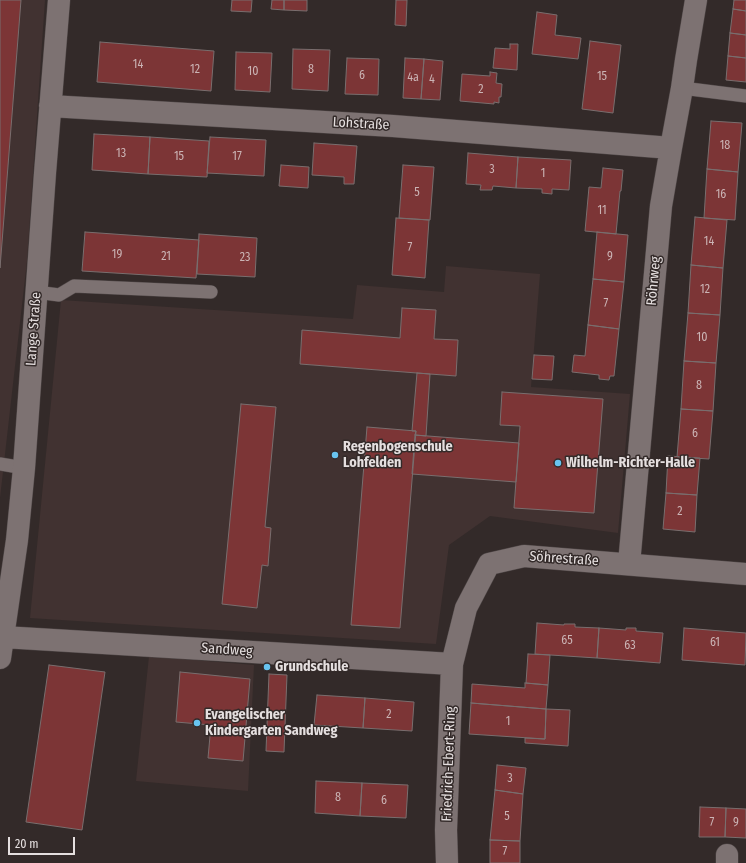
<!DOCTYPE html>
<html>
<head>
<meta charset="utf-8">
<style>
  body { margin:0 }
  #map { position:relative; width:746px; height:863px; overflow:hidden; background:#332a29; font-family:"Fira Sans Condensed",sans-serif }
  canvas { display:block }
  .scale { position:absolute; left:8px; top:837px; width:67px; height:18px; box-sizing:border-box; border:2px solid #e5dfdf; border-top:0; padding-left:5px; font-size:12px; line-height:14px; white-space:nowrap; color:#e5dfdf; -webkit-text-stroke:3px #332a29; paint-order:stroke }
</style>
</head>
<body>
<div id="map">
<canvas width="746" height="863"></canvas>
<div class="scale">20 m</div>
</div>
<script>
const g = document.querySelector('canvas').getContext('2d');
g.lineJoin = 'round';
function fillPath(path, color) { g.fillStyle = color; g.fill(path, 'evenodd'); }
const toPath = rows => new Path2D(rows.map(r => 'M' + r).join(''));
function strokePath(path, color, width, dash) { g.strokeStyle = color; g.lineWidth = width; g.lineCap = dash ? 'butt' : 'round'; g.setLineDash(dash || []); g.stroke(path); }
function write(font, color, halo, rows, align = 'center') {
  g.font = font + ' "Fira Sans Condensed",sans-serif'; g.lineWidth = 3; g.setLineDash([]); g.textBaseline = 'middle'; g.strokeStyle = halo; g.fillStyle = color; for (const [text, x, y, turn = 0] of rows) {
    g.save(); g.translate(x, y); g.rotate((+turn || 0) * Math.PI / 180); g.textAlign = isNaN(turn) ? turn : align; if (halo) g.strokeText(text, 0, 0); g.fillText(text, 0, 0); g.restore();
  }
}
const built = toPath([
  [0,0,45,0,27,261,0,498],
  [446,266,540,274,531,387,630,394,618,533,490,516,449,545,436,644,30,618,61,300,353,319,357,285,444,292],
  [149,656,254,665,248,791,136,781]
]);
const building = toPath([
  [0,0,21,0,0,268,0,0],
  [232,0,252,0,251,12,231,11,232,0],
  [272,0,284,0,284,10,271,9,272,0],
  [284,0,307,0,307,11,284,10,284,0],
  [396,0,407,0,406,26,395,25,396,0],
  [734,0,746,0,746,11,733,9,734,0],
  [733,9,746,11,746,35,730,33,733,9],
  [537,12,557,15,555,35,581,38,578,59,532,54,537,12],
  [730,33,746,35,746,58,728,56,730,33],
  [590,41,621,45,613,113,582,109,590,41],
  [100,42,214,51,211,91,97,82,100,42],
  [510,44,518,44,517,70,493,68,495,48,510,49,510,44],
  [293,49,330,50,328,91,292,89,293,49],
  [236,52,272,53,270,92,235,90,236,52],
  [728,56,746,58,746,82,726,80,728,56],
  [347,58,379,59,378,95,345,94,347,58],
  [405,58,424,59,421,99,403,98,405,58],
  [424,59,443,61,440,100,421,99,424,59],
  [490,72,497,73,496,83,502,84,501,97,499,97,499,103,494,102,494,104,460,101,462,74,490,76,490,72],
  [711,121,742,123,738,172,707,169,711,121],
  [94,134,150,137,148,174,92,170,94,134],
  [150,137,209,141,207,177,148,174,150,137],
  [210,137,266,140,264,176,207,173,210,137],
  [314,143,357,146,354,184,344,184,344,177,312,175,314,143],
  [468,153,518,157,516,188,493,186,492,190,480,190,481,185,466,184,468,153],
  [518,157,571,160,569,190,552,189,552,194,542,193,542,189,516,188,518,157],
  [281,165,309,167,308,188,279,186,281,165],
  [403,165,434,167,430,220,399,218,403,165],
  [603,168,623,170,621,191,620,191,616,234,585,231,589,187,601,188,603,168],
  [707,169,738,172,735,220,704,218,707,169],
  [695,217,727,220,723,268,691,265,695,217],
  [396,218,429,220,425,278,392,275,396,218],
  [85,232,199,240,196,278,82,271,85,232],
  [597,232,628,235,624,282,593,279,597,232],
  [199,234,257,238,255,277,197,274,199,234],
  [691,265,723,268,720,315,688,313,691,265],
  [593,279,624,282,619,329,588,325,593,279],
  [402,308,436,310,434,339,458,340,456,376,300,364,302,330,400,338,402,308],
  [688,313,720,315,716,363,684,361,688,313],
  [588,325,619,329,614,376,610,376,609,380,599,379,599,375,572,372,574,355,585,356,588,325],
  [534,355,554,356,552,380,532,379,534,355],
  [684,361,716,363,713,411,681,409,684,361],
  [417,373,430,374,426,436,415,435,416,431,412,431,417,373],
  [502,392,603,399,594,513,514,508,520,426,500,425,502,392],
  [241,404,276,407,265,527,271,528,268,566,262,565,257,608,222,604,241,404],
  [681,409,713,411,709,459,677,457,681,409],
  [367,427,416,431,400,628,351,625,367,427],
  [415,435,519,443,516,482,412,474,415,435],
  [668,456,700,458,697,495,666,493,668,456],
  [666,493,697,495,695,532,663,529,666,493],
  [537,623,564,625,564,624,575,624,575,627,599,628,597,658,535,654,537,623],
  [599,628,626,630,626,628,636,628,636,631,663,633,660,663,597,658,599,628],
  [684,628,746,633,745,665,682,660,684,628],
  [528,654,550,655,548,685,526,683,528,654],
  [49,665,105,672,82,830,26,822,49,665],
  [180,672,250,679,243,761,208,758,211,725,176,722,180,672],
  [269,674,287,675,284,752,266,751,269,674],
  [525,683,548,685,546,709,471,703,472,684,525,688,525,683],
  [317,695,365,698,363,728,314,725,317,695],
  [365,698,414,702,412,731,363,728,365,698],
  [471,703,546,709,545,739,469,734,471,703],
  [546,709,570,710,568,746,525,743,525,738,545,739,546,709],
  [497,765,526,768,523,794,495,790,497,765],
  [316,781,362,783,360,816,315,813,316,781],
  [362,783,408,785,406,818,360,816,362,783],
  [495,790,523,794,520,841,490,840,495,790],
  [700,807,726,808,725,837,699,837,700,807],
  [726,808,746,809,746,838,725,837,726,808],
  [490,840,520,841,520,863,490,863,490,840]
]);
const lane = toPath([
  [682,88,746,96],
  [36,292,59,295,74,286,211,292],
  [0,464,24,468]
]);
const street = toPath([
  [50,106,393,126,671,148],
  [629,564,661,206,671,148,682,88,686,60,696,0],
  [3,637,452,664],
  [0,658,17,540,24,468,45,173,59,0],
  [447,863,446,830,452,664,466,608,489,564,524,556,746,574],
  [727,863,727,855]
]);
const markers = [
  [335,455,4,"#68c4f0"],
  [558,463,4,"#68c4f0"],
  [267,667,4,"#68c4f0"],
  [197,723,4,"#68c4f0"]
];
const numberNames = [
  ["14",138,65],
  ["12",195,70],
  ["8",311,70],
  ["10",253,72],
  ["6",362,76],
  ["15",602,77],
  ["4a",413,78],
  ["4",432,80],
  ["2",481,90],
  ["18",725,146],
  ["13",121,154],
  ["15",179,157],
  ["17",237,157],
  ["3",492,170],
  ["1",543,174],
  ["5",417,193],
  ["16",721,195],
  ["11",602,211],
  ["14",709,242],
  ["7",410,248],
  ["19",117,255],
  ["21",166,257],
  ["9",610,257],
  ["23",245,258],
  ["12",705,290],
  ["7",606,304],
  ["10",702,338],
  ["8",699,386],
  ["6",695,434],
  ["2",680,512],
  ["65",567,641],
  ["61",715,643],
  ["63",630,646],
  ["2",389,715],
  ["1",508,722],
  ["3",510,779],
  ["8",338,798],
  ["6",384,801],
  ["5",507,817],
  ["7",712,823],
  ["9",736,823],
  ["7",505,852]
];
const streetNames = [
  ["Lohstraße",361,124,3],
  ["Röhrweg",654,281,-85],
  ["Lange Straße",34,329,-86],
  ["Söhrestraße",564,559,4],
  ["Sandweg",227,650,4],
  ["Friedrich-Ebert-Ring",449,764,-88]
];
const poiNames = [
  ["Regenbogenschule",343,447],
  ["Lohfelden",343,463],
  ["Wilhelm-Richter-Halle",566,463],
  ["Grundschule",275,667],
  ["Evangelischer",205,715],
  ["Kindergarten Sandweg",205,731]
];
fillPath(built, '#413231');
fillPath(building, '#7c3536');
strokePath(building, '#796e6e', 1);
strokePath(lane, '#4f4747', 14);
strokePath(street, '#4f4747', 23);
strokePath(lane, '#7d7272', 13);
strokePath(street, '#7d7272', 22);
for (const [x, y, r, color] of markers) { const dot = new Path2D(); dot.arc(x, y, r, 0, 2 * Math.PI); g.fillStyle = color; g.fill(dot); strokePath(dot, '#332a29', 1.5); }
write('12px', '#cbb4b5', null, numberNames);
write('14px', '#e5dfdf', '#332a29', streetNames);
write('bold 14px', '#e5dfdf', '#332a29', poiNames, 'left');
</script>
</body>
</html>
